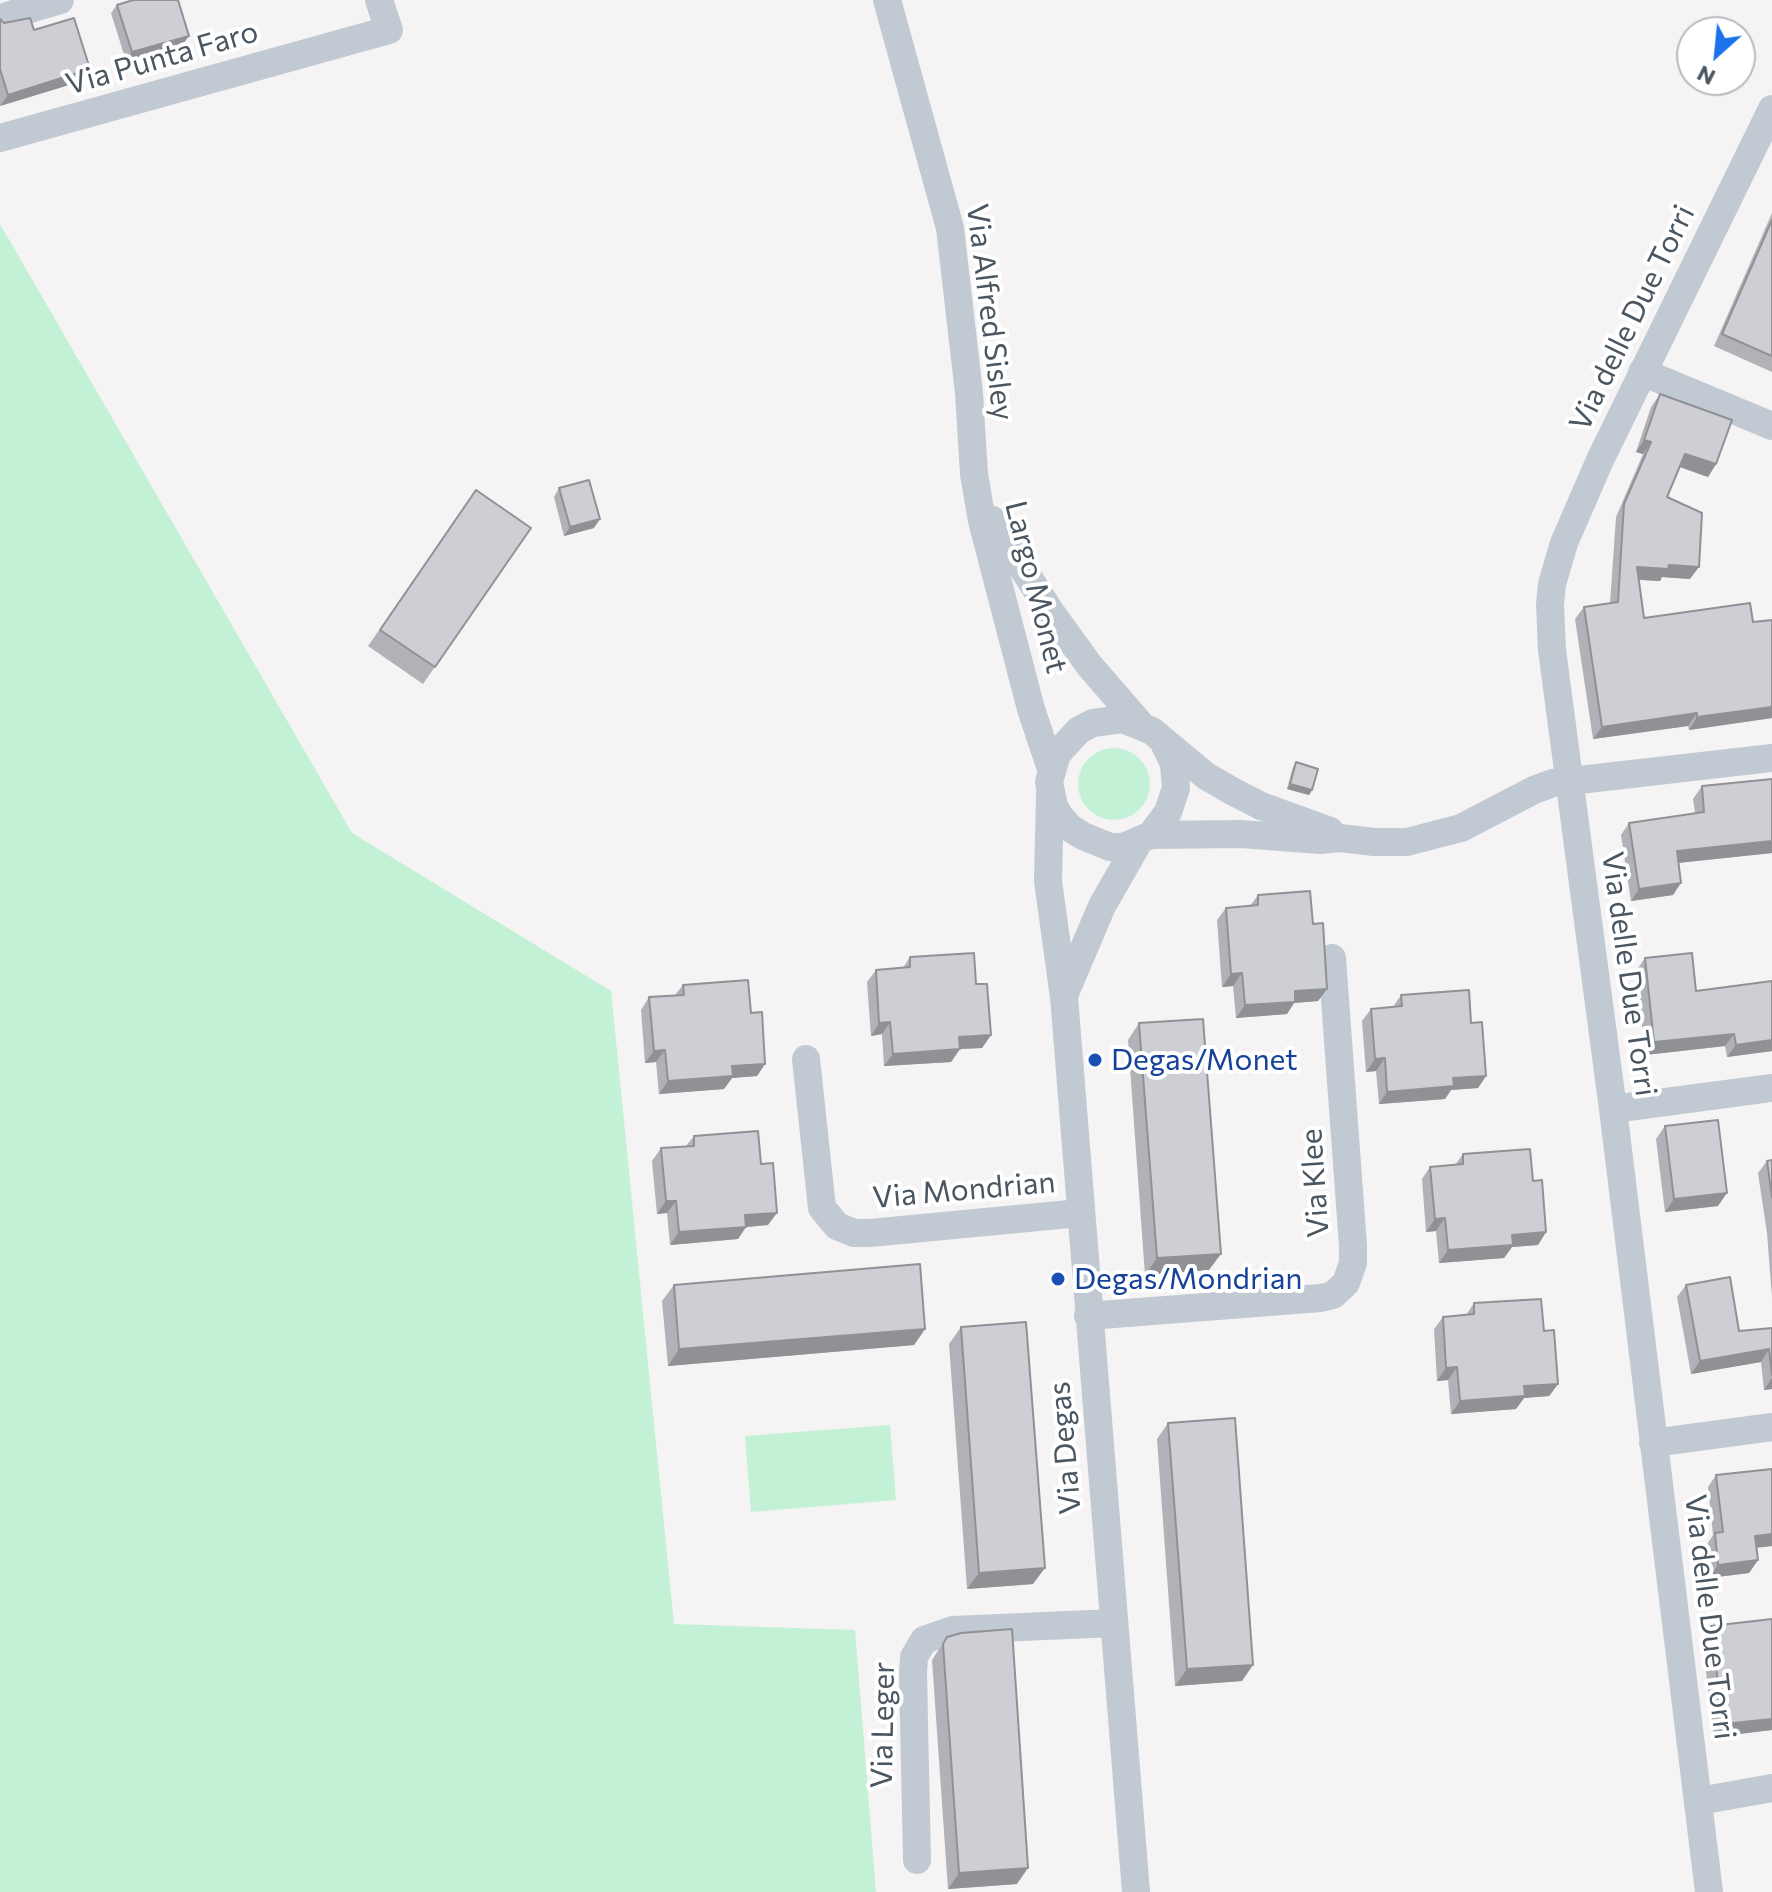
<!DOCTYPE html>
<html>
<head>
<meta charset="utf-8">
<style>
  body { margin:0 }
  #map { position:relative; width:1772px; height:1892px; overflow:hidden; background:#f5f3f3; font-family:Commissioner,sans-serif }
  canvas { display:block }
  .north { position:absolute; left:1676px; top:16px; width:80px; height:80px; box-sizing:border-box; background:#fff; border:2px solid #b7bbc0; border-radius:50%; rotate:207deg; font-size:22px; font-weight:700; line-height:32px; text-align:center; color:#4a5661 }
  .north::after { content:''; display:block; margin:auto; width:28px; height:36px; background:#1a73e8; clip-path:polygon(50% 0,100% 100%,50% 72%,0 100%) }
</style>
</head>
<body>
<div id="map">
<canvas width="1772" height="1892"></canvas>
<div class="north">N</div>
</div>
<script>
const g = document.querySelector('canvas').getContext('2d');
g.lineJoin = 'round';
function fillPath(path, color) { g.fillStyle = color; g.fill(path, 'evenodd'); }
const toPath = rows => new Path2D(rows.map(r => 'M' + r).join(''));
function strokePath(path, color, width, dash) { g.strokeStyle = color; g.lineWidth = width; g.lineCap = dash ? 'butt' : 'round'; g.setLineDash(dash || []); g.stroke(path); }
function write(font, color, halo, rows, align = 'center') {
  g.font = font + ' Commissioner,sans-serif'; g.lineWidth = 8; g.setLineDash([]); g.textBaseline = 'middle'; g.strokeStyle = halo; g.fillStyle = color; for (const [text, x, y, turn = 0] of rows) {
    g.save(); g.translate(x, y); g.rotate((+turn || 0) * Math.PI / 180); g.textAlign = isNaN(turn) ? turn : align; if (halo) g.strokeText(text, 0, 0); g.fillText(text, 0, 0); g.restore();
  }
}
const green = toPath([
  [0,224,352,833,611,991,674,1624,855,1630,876,1892,0,1892],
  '1078 784a36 36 0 1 1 72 0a36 36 0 1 1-72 0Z',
  [890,1425,896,1500,751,1512,745,1436]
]);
const minor = toPath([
  [887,0,950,228,969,393,974,474,982,521,1031,709,1051,769],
  [0,18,60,0],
  [0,138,389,30,379,0],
  [1642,372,1772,426],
  [992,520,1050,611,1089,665,1140,724],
  [1163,741,1174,764,1176,788,1168,812,1151,835,1123,847,1110,847,1083,836,1070,828,1059,815,1054,806,1049,782,1057,754,1079,730,1093,723,1123,719,1152,731,1206,776,1232,791,1261,806,1330,831],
  [1050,794,1048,881,1064,997,1136,1892],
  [1151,835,1241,834,1320,840,1340,838,1374,842,1407,842,1461,828,1534,790,1553,783,1772,758],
  [1065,993,1102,906,1138,843],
  [806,1059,822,1208,837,1226,854,1233,870,1233,1080,1213],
  [1613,1109,1772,1088],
  [1088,1316,1321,1298,1333,1295,1346,1283,1353,1263,1353,1246,1332,958],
  [1653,1443,1772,1427],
  [1699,1801,1772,1788],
  [917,1860,913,1674,914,1657,924,1640,953,1630,1114,1623],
  [1709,1892,1613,1109,1552,650,1550,605,1552,584,1564,543,1600,460,1772,109]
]);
const wall = toPath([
  [117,5,183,44,126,61,111,13],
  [0,19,4,23,34,30,90,69,82,81,0,106],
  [1772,213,1772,372,1714,346],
  [1660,394,1716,464,1708,477,1680,467,1667,497,1690,579,1662,577,1660,581,1639,580,1644,618,1753,622,1772,620,1772,718,1689,730,1688,726,1593,739,1575,619,1584,607,1610,603,1616,517,1643,454,1636,452,1651,407],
  [559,488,594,528,564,536,554,497],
  [476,490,531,528,423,684,368,646],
  [1296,762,1312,790,1309,795,1287,789,1293,767],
  [1772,779,1772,853,1678,863,1673,895,1631,901,1621,835,1629,823,1695,813,1693,799,1702,786],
  [1258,895,1313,924,1327,989,1318,1001,1294,1003,1287,1014,1236,1018,1233,986,1222,987,1217,920,1226,908,1250,906],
  [910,957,976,984,991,1035,982,1048,960,1049,951,1062,884,1066,882,1034,871,1036,867,982,876,970,903,968],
  [1645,958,1696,991,1772,1051,1727,1057,1725,1046,1645,1055,1636,971],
  [683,985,751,1013,765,1064,757,1076,732,1078,724,1089,659,1094,656,1062,645,1063,641,1010,649,997,675,995],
  [1401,995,1471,1023,1486,1076,1478,1088,1451,1090,1445,1099,1379,1104,1376,1071,1366,1072,1362,1021,1371,1009,1393,1007],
  [1139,1023,1209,1270,1145,1275,1128,1040],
  [1665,1126,1718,1206,1665,1212,1656,1139],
  [694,1136,761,1164,768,1225,746,1227,738,1239,670,1245,667,1213,657,1214,652,1161,661,1148,686,1146],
  [1463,1154,1533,1181,1546,1232,1538,1245,1512,1247,1504,1258,1439,1263,1436,1231,1426,1232,1422,1179,1430,1167,1455,1165],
  [1772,1160,1772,1297,1767,1233,1758,1173,1767,1161],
  [674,1285,925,1329,914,1345,668,1366,662,1301],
  [1686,1285,1739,1331,1772,1328,1772,1389,1764,1390,1761,1362,1691,1374,1677,1297],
  [1474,1303,1544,1331,1558,1384,1549,1396,1524,1398,1516,1409,1451,1414,1448,1380,1437,1381,1434,1329,1443,1317,1466,1315],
  [961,1327,1033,1584,967,1589,949,1344],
  [1168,1423,1242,1681,1175,1686,1157,1439],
  [1772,1469,1772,1546,1757,1547,1758,1560,1749,1573,1709,1578,1706,1546,1713,1535,1708,1487,1716,1475],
  [1711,1626,1772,1730,1714,1737,1702,1639],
  [947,1637,1017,1884,948,1889,932,1660]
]);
const shadedWall = toPath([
  [189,36,183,44,126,61,132,52],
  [90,69,82,81,0,106,8,95],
  [1644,440,1651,442,1643,454,1636,452],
  [1685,454,1716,464,1708,477,1677,466],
  [600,519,594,528,564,536,570,527],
  [1669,565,1699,567,1690,579,1662,577,1660,581,1628,579,1637,567],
  [1772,707,1772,718,1689,730,1697,717],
  [1697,713,1688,726,1593,739,1602,727],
  [1290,784,1312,790,1309,795,1287,789],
  [1772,841,1772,853,1668,864,1677,851],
  [1681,883,1673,895,1631,901,1639,889],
  [1242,973,1233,986,1222,987,1231,974],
  [1327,989,1318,1001,1294,1003,1287,1014,1236,1018,1245,1005,1295,991],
  [890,1022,882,1034,871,1036,879,1023],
  [1734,1034,1725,1046,1645,1055,1654,1042],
  [991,1035,982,1048,960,1049,951,1062,884,1066,893,1054,959,1037],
  [1772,1040,1772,1051,1727,1057,1736,1045],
  [665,1050,656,1062,645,1063,654,1051],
  [1385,1058,1376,1071,1366,1072,1375,1059],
  [765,1064,757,1076,732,1078,724,1089,659,1094,668,1081,732,1066],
  [1486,1076,1478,1088,1451,1090,1445,1099,1379,1104,1387,1092,1453,1078],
  [1727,1193,1718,1206,1665,1212,1674,1199],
  [666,1201,676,1201,667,1213,657,1214],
  [777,1213,768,1225,746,1227,738,1239,670,1245,679,1232,745,1215],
  [1445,1218,1436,1231,1426,1232,1435,1219],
  [1546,1232,1538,1245,1512,1247,1504,1258,1439,1263,1448,1250,1512,1235],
  [1221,1254,1209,1270,1145,1275,1157,1258],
  [925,1329,914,1345,668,1366,679,1349],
  [1769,1349,1761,1362,1691,1374,1700,1361],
  [1457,1367,1448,1380,1437,1381,1446,1368],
  [1772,1378,1772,1389,1764,1390],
  [1558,1384,1549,1396,1524,1398,1516,1409,1451,1414,1460,1401,1524,1386],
  [1772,1534,1772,1546,1747,1549,1755,1536],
  [1758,1560,1749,1573,1709,1578,1718,1565],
  [1045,1568,1033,1584,967,1589,979,1573],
  [1253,1665,1242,1681,1175,1686,1187,1669],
  [1772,1719,1772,1730,1714,1737,1723,1724],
  [1028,1868,1017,1884,948,1889,959,1873]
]);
const building = toPath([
  [133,0,178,0,189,36,132,52,117,5,133,0],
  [30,18,34,30,74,18,90,69,8,95,0,69,0,19,4,23,30,18],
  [1772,220,1772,356,1722,334,1772,220],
  [1660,394,1732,420,1716,464,1685,454,1667,497,1702,513,1699,567,1669,565,1668,569,1637,567,1644,618,1750,603,1753,622,1772,620,1772,707,1697,717,1697,713,1602,727,1584,607,1618,602,1624,504,1651,442,1644,440,1660,394],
  [589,480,600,519,570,527,559,488,589,480],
  [476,490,531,528,435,667,380,630,476,490],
  [1296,762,1318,769,1312,790,1290,784,1296,762],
  [1772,779,1772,841,1677,851,1681,883,1639,889,1629,823,1704,812,1702,786,1772,779],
  [1310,891,1313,924,1323,923,1327,989,1295,991,1295,1002,1245,1005,1242,973,1231,974,1226,908,1258,905,1258,895,1310,891],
  [974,953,976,984,987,984,991,1035,959,1037,960,1049,893,1054,890,1022,879,1023,876,970,910,967,910,957,974,953],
  [1692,953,1696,991,1772,981,1772,1040,1736,1045,1734,1034,1654,1042,1645,958,1692,953],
  [748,980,751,1013,762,1012,765,1064,732,1066,733,1076,668,1081,665,1050,654,1051,649,997,684,995,683,985,748,980],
  [1469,990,1471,1023,1482,1022,1486,1076,1453,1078,1454,1086,1387,1092,1385,1058,1375,1059,1371,1009,1402,1006,1401,995,1469,990],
  [1203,1019,1221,1254,1157,1258,1139,1023,1203,1019],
  [1718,1120,1727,1193,1674,1199,1665,1126,1718,1120],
  [758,1131,761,1164,773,1163,777,1213,745,1215,746,1227,679,1232,676,1201,666,1201,661,1148,694,1146,694,1136,758,1131],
  [1530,1149,1533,1181,1542,1180,1546,1232,1512,1235,1513,1245,1448,1250,1445,1218,1435,1219,1430,1167,1463,1164,1463,1154,1530,1149],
  [1772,1160,1772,1197,1767,1161,1772,1160],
  [920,1264,925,1329,679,1349,674,1285,920,1264],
  [1730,1277,1739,1331,1772,1328,1772,1375,1769,1349,1700,1361,1686,1285,1730,1277],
  [1541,1299,1544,1331,1554,1330,1558,1384,1524,1386,1525,1396,1460,1401,1457,1367,1446,1368,1443,1317,1474,1314,1474,1303,1541,1299],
  [1026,1322,1045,1568,979,1573,961,1327,1026,1322],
  [1235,1418,1253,1665,1187,1669,1168,1423,1235,1418],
  [1772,1469,1772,1534,1755,1536,1758,1560,1718,1565,1715,1533,1723,1532,1716,1475,1772,1469],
  [1772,1619,1772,1719,1723,1724,1711,1626,1772,1619],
  [1012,1629,1028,1868,959,1873,943,1644,947,1637,961,1633,1012,1629]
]);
const markers = [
  [1095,1060,8,"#1a4fb4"],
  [1058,1279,8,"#1a4fb4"]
];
const streetNames = [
  ["Via Punta Faro",162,58,-16],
  ["Via Alfred Sisley",990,312,83],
  ["Via delle Due Torri",1632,318,-64],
  ["Largo Monet",1036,587,76],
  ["Via delle Due Torri",1629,974,82],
  ["Via Klee",1315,1183,-94],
  ["Via Mondrian",964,1190,-5],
  ["Via Degas",1065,1448,-95],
  ["Via delle Due Torri",1710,1617,83],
  ["Via Leger",883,1725,-89]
];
const transitNames = [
  ["Degas/Monet",1111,1060],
  ["Degas/Mondrian",1074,1279]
];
fillPath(green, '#c3f1d5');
strokePath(minor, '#c1cad2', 28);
fillPath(wall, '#b0b2b7');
fillPath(shadedWall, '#909195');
fillPath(building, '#cdcfd5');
strokePath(building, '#909195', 2);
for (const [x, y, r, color] of markers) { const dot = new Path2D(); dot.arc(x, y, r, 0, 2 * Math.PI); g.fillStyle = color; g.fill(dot); strokePath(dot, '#fff', 3); }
write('30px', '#4a5661', '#fff', streetNames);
write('30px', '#164399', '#fff', transitNames, 'left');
</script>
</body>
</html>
